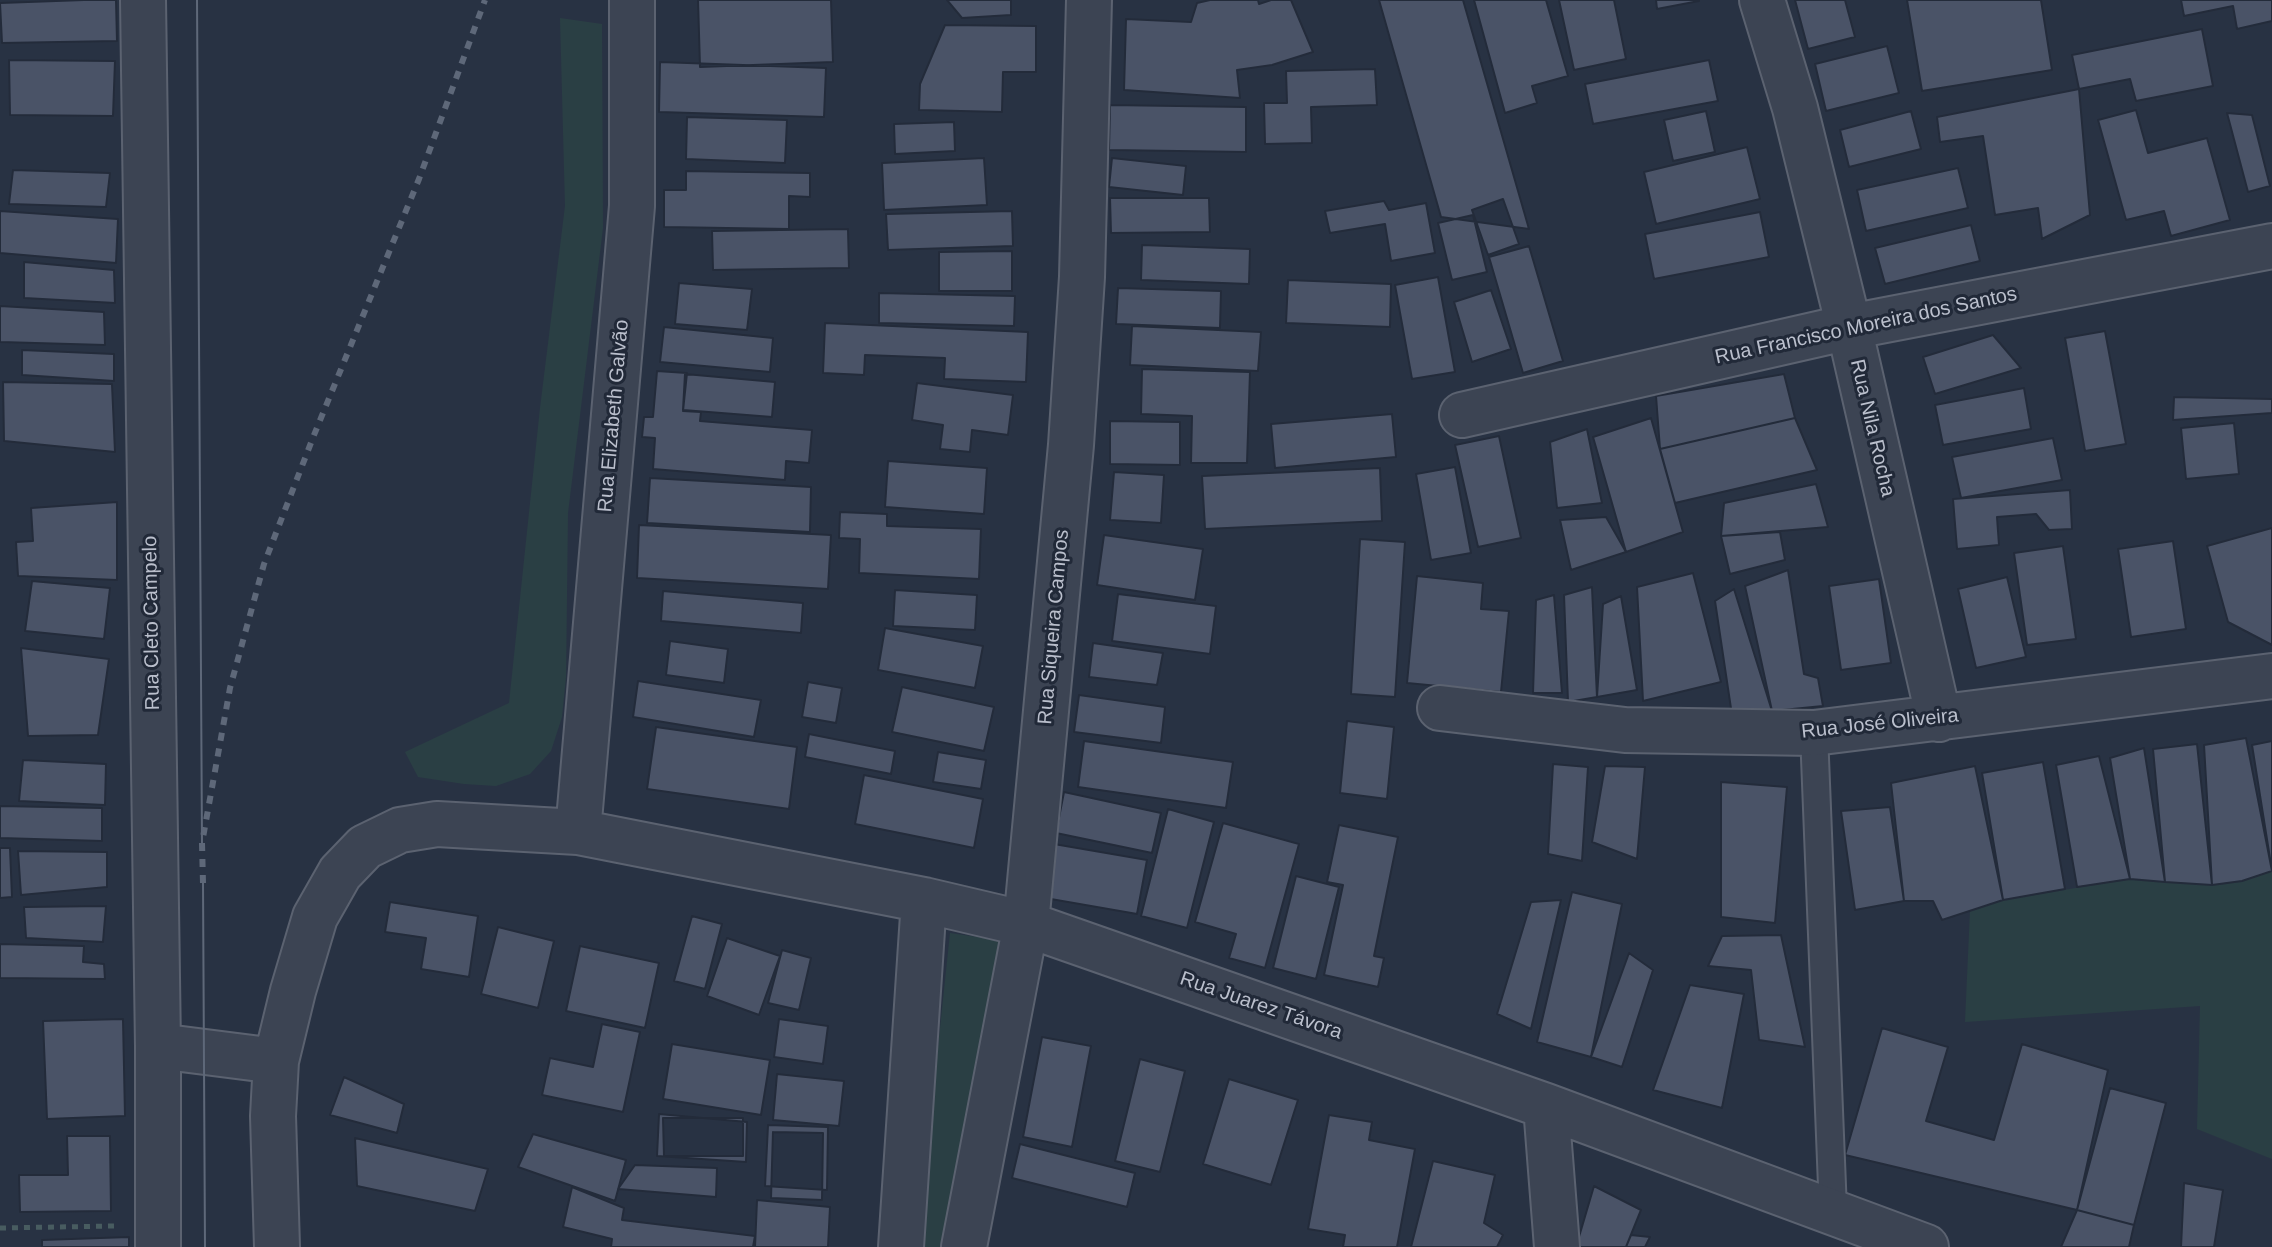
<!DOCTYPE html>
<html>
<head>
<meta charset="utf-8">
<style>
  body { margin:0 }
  canvas { display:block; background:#283243 }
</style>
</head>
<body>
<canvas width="2272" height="1247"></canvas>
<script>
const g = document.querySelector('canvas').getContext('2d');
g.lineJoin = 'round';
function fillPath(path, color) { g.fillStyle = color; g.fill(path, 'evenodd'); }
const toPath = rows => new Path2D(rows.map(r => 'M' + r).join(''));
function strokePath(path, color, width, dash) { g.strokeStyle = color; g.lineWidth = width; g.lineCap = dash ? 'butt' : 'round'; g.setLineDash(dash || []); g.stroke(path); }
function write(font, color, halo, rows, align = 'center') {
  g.font = font + ' Helvetica,sans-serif'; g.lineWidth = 6; g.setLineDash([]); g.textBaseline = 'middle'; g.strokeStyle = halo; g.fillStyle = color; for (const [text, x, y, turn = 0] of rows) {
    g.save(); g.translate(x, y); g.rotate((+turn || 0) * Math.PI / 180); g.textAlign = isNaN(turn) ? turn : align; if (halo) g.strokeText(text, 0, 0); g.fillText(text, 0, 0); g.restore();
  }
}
const green = toPath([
  [560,18,602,24,603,228,568,513,566,677,562,717,551,751,530,774,496,786,464,784,418,777,405,752,509,703,540,408,565,206],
  [2272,871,2272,1159,2197,1129,2200,1006,1965,1022,1970,911,2003,900,2130,879,2212,885,2242,881],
  [950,933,1011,942,943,1247,917,1247]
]);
const building = toPath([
  [84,0,116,0,117,41,2,43,0,3,84,0],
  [698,0,831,0,833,62,700,67,698,0],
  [947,0,1011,0,1011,15,962,18,947,0],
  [1210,0,1258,0,1259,4,1271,0,1291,0,1313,52,1272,65,1237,70,1240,98,1124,90,1126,19,1191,22,1197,3,1210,0],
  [1379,0,1463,0,1529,229,1441,217,1379,0],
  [1474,0,1546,0,1568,76,1532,86,1537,103,1505,113,1474,0],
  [1559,0,1614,0,1626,59,1574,70,1559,0],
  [1656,0,1699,0,1699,1,1657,9,1656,0],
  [1795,0,1845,0,1855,37,1808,49,1795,0],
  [1907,0,2041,0,2052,70,1922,91,1907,0],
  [2181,0,2272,0,2272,21,2237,29,2233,6,2184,16,2181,0],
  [945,25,1036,26,1036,72,1003,72,1002,112,919,110,920,84,945,25],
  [2202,29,2213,86,2136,101,2130,79,2079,89,2072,55,2202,29],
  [1887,46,1899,93,1826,111,1815,64,1887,46],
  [9,60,115,61,113,116,10,115,9,60],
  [1709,60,1718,101,1593,124,1585,84,1709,60],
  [660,62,826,68,824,117,659,112,660,62],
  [1375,69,1377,105,1311,107,1312,143,1265,144,1264,103,1287,103,1286,71,1375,69],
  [2079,89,2090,215,2042,239,2038,208,1995,215,1983,136,1940,142,1937,117,2079,89],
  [1110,105,1246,107,1246,152,1109,150,1110,105],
  [2136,110,2148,153,2207,138,2230,220,2171,236,2164,211,2126,220,2098,120,2136,110],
  [1706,111,1715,152,1673,161,1664,120,1706,111],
  [1911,111,1921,149,1849,167,1840,130,1911,111],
  [2227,113,2252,115,2270,186,2248,192,2227,113],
  [687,117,787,120,785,163,686,159,687,117],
  [954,122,955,151,895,154,894,124,954,122],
  [1747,147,1760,199,1656,224,1644,172,1747,147],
  [984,158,987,205,884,210,882,163,984,158],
  [1112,158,1186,166,1183,195,1109,187,1112,158],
  [1958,168,1968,208,1866,231,1857,190,1958,168],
  [13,170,110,173,106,207,9,204,13,170],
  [686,171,810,173,810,197,789,196,789,229,664,227,664,190,686,190,686,171],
  [1110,198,1209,198,1210,232,1111,233,1110,198],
  [1503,199,1519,244,1488,255,1472,210,1503,199],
  [1384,201,1389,210,1426,203,1435,253,1391,261,1385,224,1330,233,1325,211,1384,201],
  [0,211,118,219,116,263,0,253,0,211],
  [1012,211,1013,246,888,250,886,214,1012,211],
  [1760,212,1769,257,1654,279,1645,234,1760,212],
  [1473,215,1487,272,1452,280,1438,223,1473,215],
  [1971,225,1980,261,1885,284,1875,248,1971,225],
  [848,229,849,268,713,270,712,231,848,229],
  [1142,245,1250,249,1249,284,1141,280,1142,245],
  [1529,246,1563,361,1523,373,1489,257,1529,246],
  [1012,251,1012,291,939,291,939,252,1012,251],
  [24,262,114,270,115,303,24,298,24,262],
  [1438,277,1455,372,1412,379,1395,285,1438,277],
  [1288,280,1391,284,1390,327,1286,323,1288,280],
  [679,283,752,289,747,330,675,324,679,283],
  [1118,288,1221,291,1220,328,1116,324,1118,288],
  [1491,290,1511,349,1472,362,1454,302,1491,290],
  [879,293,1015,296,1014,326,879,323,879,293],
  [0,306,104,312,105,345,0,342,0,306],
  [825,323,1028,332,1026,382,944,379,945,358,865,355,864,375,823,373,825,323],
  [1132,326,1261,332,1258,371,1130,365,1132,326],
  [664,327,773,338,770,372,660,362,664,327],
  [2105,331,2126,444,2085,451,2065,338,2105,331],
  [1993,335,2021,368,1935,394,1923,357,1993,335],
  [22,350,114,354,114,381,22,375,22,350],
  [1142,369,1250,372,1247,463,1191,463,1192,416,1141,414,1142,369],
  [657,371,687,373,683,411,701,412,700,421,812,430,809,463,786,461,785,480,653,469,655,438,642,437,644,417,653,417,657,371],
  [685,374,775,382,772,417,683,410,685,374],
  [1784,374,1795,418,1660,449,1656,396,1784,374],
  [3,382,112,384,115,452,4,441,3,382],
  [917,383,1013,395,1008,435,972,430,970,452,940,449,943,425,912,420,917,383],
  [2024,388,2031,429,1943,445,1935,405,2024,388],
  [2174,397,2272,399,2272,413,2173,420,2174,397],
  [1392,414,1396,457,1275,468,1271,424,1392,414],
  [1651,418,1683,532,1626,552,1593,437,1651,418],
  [1795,418,1817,470,1675,503,1660,449,1795,418],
  [1110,421,1180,422,1180,465,1110,464,1110,421],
  [2234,423,2239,474,2186,479,2181,428,2234,423],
  [1587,429,1602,503,1557,508,1550,442,1587,429],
  [1499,436,1521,538,1478,547,1455,445,1499,436],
  [2053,438,2062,480,1961,498,1952,457,2053,438],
  [888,461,987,468,984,514,885,507,888,461],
  [1455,467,1471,553,1431,560,1416,474,1455,467],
  [1380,468,1382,521,1205,529,1202,476,1380,468],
  [1114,472,1164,475,1161,523,1110,520,1114,472],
  [650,478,811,487,810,532,647,523,650,478],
  [1816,484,1828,527,1721,536,1724,503,1816,484],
  [2070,490,2072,529,2049,530,2036,514,1997,517,1999,545,1957,549,1953,499,2070,490],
  [117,502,117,580,18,576,16,542,33,541,31,508,117,502],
  [840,512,887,514,887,526,981,529,979,579,859,573,860,539,839,538,840,512],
  [1606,517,1626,552,1571,570,1560,520,1606,517],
  [639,525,831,535,828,589,637,578,639,525],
  [2272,528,2272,645,2228,622,2207,546,2272,528],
  [1780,532,1785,560,1730,574,1721,536,1780,532],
  [1104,535,1203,549,1195,600,1097,585,1104,535],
  [1360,539,1405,542,1395,697,1351,694,1360,539],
  [2173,541,2186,629,2131,637,2118,549,2173,541],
  [2063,546,2076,639,2027,645,2014,553,2063,546],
  [1788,570,1804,674,1818,678,1823,706,1772,711,1745,586,1788,570],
  [1693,573,1721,682,1643,701,1637,587,1693,573],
  [1417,576,1483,583,1481,609,1509,611,1501,692,1407,683,1417,576],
  [2007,577,2026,657,1976,668,1958,589,2007,577],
  [1879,579,1891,663,1841,670,1829,586,1879,579],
  [32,581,110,588,104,639,25,631,32,581],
  [1592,587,1597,697,1568,702,1564,595,1592,587],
  [1734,589,1772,711,1733,722,1715,601,1734,589],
  [895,590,977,595,975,630,893,626,895,590],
  [663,591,803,603,801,633,661,621,663,591],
  [1118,594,1216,606,1210,654,1112,641,1118,594],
  [1554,595,1562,693,1533,693,1536,600,1554,595],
  [1621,596,1637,690,1597,697,1603,604,1621,596],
  [885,628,983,646,975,688,878,670,885,628],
  [670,641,728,649,724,683,666,675,670,641],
  [1093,643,1163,653,1157,685,1089,677,1093,643],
  [21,648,109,659,98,735,28,736,21,648],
  [638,681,761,700,754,737,633,717,638,681],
  [808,682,842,688,836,723,802,717,808,682],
  [902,687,994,707,984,751,892,732,902,687],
  [1079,695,1165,707,1161,743,1074,732,1079,695],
  [1347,721,1394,727,1387,799,1340,793,1347,721],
  [656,727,797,747,789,809,647,789,656,727],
  [809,734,895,751,891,774,805,757,809,734],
  [2246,738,2272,871,2242,881,2212,885,2204,745,2246,738],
  [1084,741,1233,762,1226,808,1078,787,1084,741],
  [2272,741,2272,871,2252,745,2272,741],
  [2197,744,2212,885,2165,882,2153,749,2197,744],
  [2144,748,2165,882,2130,879,2110,758,2144,748],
  [938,752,986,760,981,789,933,782,938,752],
  [2099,756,2130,879,2077,887,2056,765,2099,756],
  [23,760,106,764,105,805,19,801,23,760],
  [2043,762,2065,889,2003,900,1982,773,2043,762],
  [1553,764,1588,767,1582,861,1548,854,1553,764],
  [1605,766,1645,767,1637,859,1592,842,1605,766],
  [1975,766,2003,900,1942,920,1933,901,1904,901,1891,783,1975,766],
  [864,775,983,799,974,848,855,824,864,775],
  [1721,782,1787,787,1775,923,1721,917,1721,782],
  [1064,792,1161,813,1152,853,1056,833,1064,792],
  [0,806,102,808,102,841,0,838,0,806],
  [1890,807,1904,901,1855,910,1841,811,1890,807],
  [1168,809,1214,822,1187,928,1141,916,1168,809],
  [1223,823,1299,844,1265,968,1229,958,1236,934,1195,922,1223,823],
  [1339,825,1398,837,1374,956,1384,958,1378,987,1324,975,1343,885,1327,882,1339,825],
  [1054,844,1147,860,1137,914,1045,898,1054,844],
  [0,848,10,848,12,897,0,898,0,848],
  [18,851,107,852,107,887,21,895,18,851],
  [1296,876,1339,887,1316,979,1273,968,1296,876],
  [1572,892,1622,904,1591,1057,1537,1042,1572,892],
  [1561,900,1531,1029,1497,1014,1531,902,1561,900],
  [390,902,478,916,469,977,421,969,426,938,385,932,390,902],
  [106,906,103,942,26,938,24,907,106,906],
  [692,916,722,924,705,989,674,981,692,916],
  [498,927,554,941,538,1008,481,994,498,927],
  [1781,935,1805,1047,1759,1040,1751,970,1708,966,1722,936,1781,935],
  [727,938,780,956,759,1015,707,996,727,938],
  [0,944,84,946,83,962,104,964,105,979,0,978,0,944],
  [580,946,659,963,645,1028,566,1011,580,946],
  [782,950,811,958,799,1010,768,1003,782,950],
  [1629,953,1653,970,1622,1067,1591,1057,1629,953],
  [1690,985,1744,994,1722,1108,1653,1090,1690,985],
  [123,1019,125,1116,47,1119,43,1021,123,1019],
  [779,1019,828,1026,823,1064,774,1057,779,1019],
  [602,1024,640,1032,623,1112,542,1095,550,1058,593,1067,602,1024],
  [1882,1028,1948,1047,1926,1121,1994,1140,2022,1044,2108,1070,2077,1210,1845,1155,1882,1028],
  [1042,1037,1091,1046,1072,1147,1023,1137,1042,1037],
  [672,1044,770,1060,761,1115,663,1099,672,1044],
  [1140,1059,1185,1071,1160,1172,1115,1161,1140,1059],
  [777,1074,844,1081,839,1126,773,1120,777,1074],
  [344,1077,404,1104,397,1133,330,1115,344,1077],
  [1229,1079,1298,1100,1271,1185,1203,1164,1229,1079],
  [2110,1088,2166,1103,2134,1225,2077,1210,2110,1088],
  [659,1114,747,1122,746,1162,657,1156,659,1114],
  [1329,1115,1372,1122,1369,1140,1415,1149,1397,1247,1343,1247,1345,1235,1308,1229,1329,1115],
  [663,1118,743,1118,743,1156,664,1156,663,1118],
  [768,1125,828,1127,827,1190,765,1186,768,1125],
  [773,1132,823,1133,822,1200,771,1198,773,1132],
  [533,1134,626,1160,615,1201,518,1167,533,1134],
  [67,1136,110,1136,111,1211,20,1212,19,1175,68,1175,67,1136],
  [355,1138,488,1169,475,1211,357,1186,355,1138],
  [1020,1144,1135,1173,1127,1207,1012,1178,1020,1144],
  [1433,1161,1495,1175,1484,1223,1503,1235,1497,1247,1411,1247,1433,1161],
  [635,1165,717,1168,716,1197,618,1189,635,1165],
  [2184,1183,2223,1190,2214,1247,2181,1247,2184,1183],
  [1594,1186,1641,1210,1626,1247,1576,1247,1594,1186],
  [572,1187,624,1208,622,1220,755,1236,753,1247,611,1247,612,1239,563,1227,572,1187],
  [757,1200,830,1207,828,1247,755,1247,757,1200],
  [2077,1210,2134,1225,2129,1247,2061,1247,2077,1210],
  [1631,1235,1650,1237,1645,1247,1626,1247,1631,1235],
  [129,1237,129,1247,42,1247,42,1240,129,1237]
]);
const path = toPath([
  [0,1228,115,1226]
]);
const service = toPath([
  [1814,733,1833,1211]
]);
const minor = toPath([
  [143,0,158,1046,158,1247],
  [1762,0,1795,108,1849,327,1939,719],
  [1462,415,1849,327,2272,246],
  [1440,708,1625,730,1814,733,2272,676],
  [578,832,632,206,632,0],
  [158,1046,276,1061],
  [1546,1106,1557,1247],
  [277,1247,273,1116,276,1061,293,991,315,917,340,873,365,847,400,830,437,824,578,832,924,900,1026,924,1546,1106,1926,1247],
  [901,1247,924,900],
  [964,1247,1026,924,1071,445,1082,277,1089,0]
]);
const tram = toPath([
  [197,0,202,843],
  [203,883,205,1247]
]);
const rail = toPath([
  [203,883,202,843,230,688,264,564,314,435,419,179,485,0]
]);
const streetNames = [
  ["Rua Francisco Moreira dos Santos",1866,326,-12],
  ["Rua Elizabeth Galvão",614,416,-85],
  ["Rua Nila Rocha",1872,428,77],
  ["Rua Cleto Campelo",152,623,-91],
  ["Rua Siqueira Campos",1054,627,-85],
  ["Rua José Oliveira",1880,724,-6],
  ["Rua Juarez Távora",1261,1006,19]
];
fillPath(green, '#2a3f44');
fillPath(building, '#4a5367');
strokePath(building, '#232b3a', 2);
strokePath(service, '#5b6270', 30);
strokePath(minor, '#5b6270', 48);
strokePath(path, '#485c60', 5, [6, 6]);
strokePath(service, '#3c4453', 26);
strokePath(minor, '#3c4453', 44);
strokePath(tram, '#5e6879', 2);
strokePath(rail, '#5e6879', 6, [8, 8]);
write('20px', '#babfcc', '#212938', streetNames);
</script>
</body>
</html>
